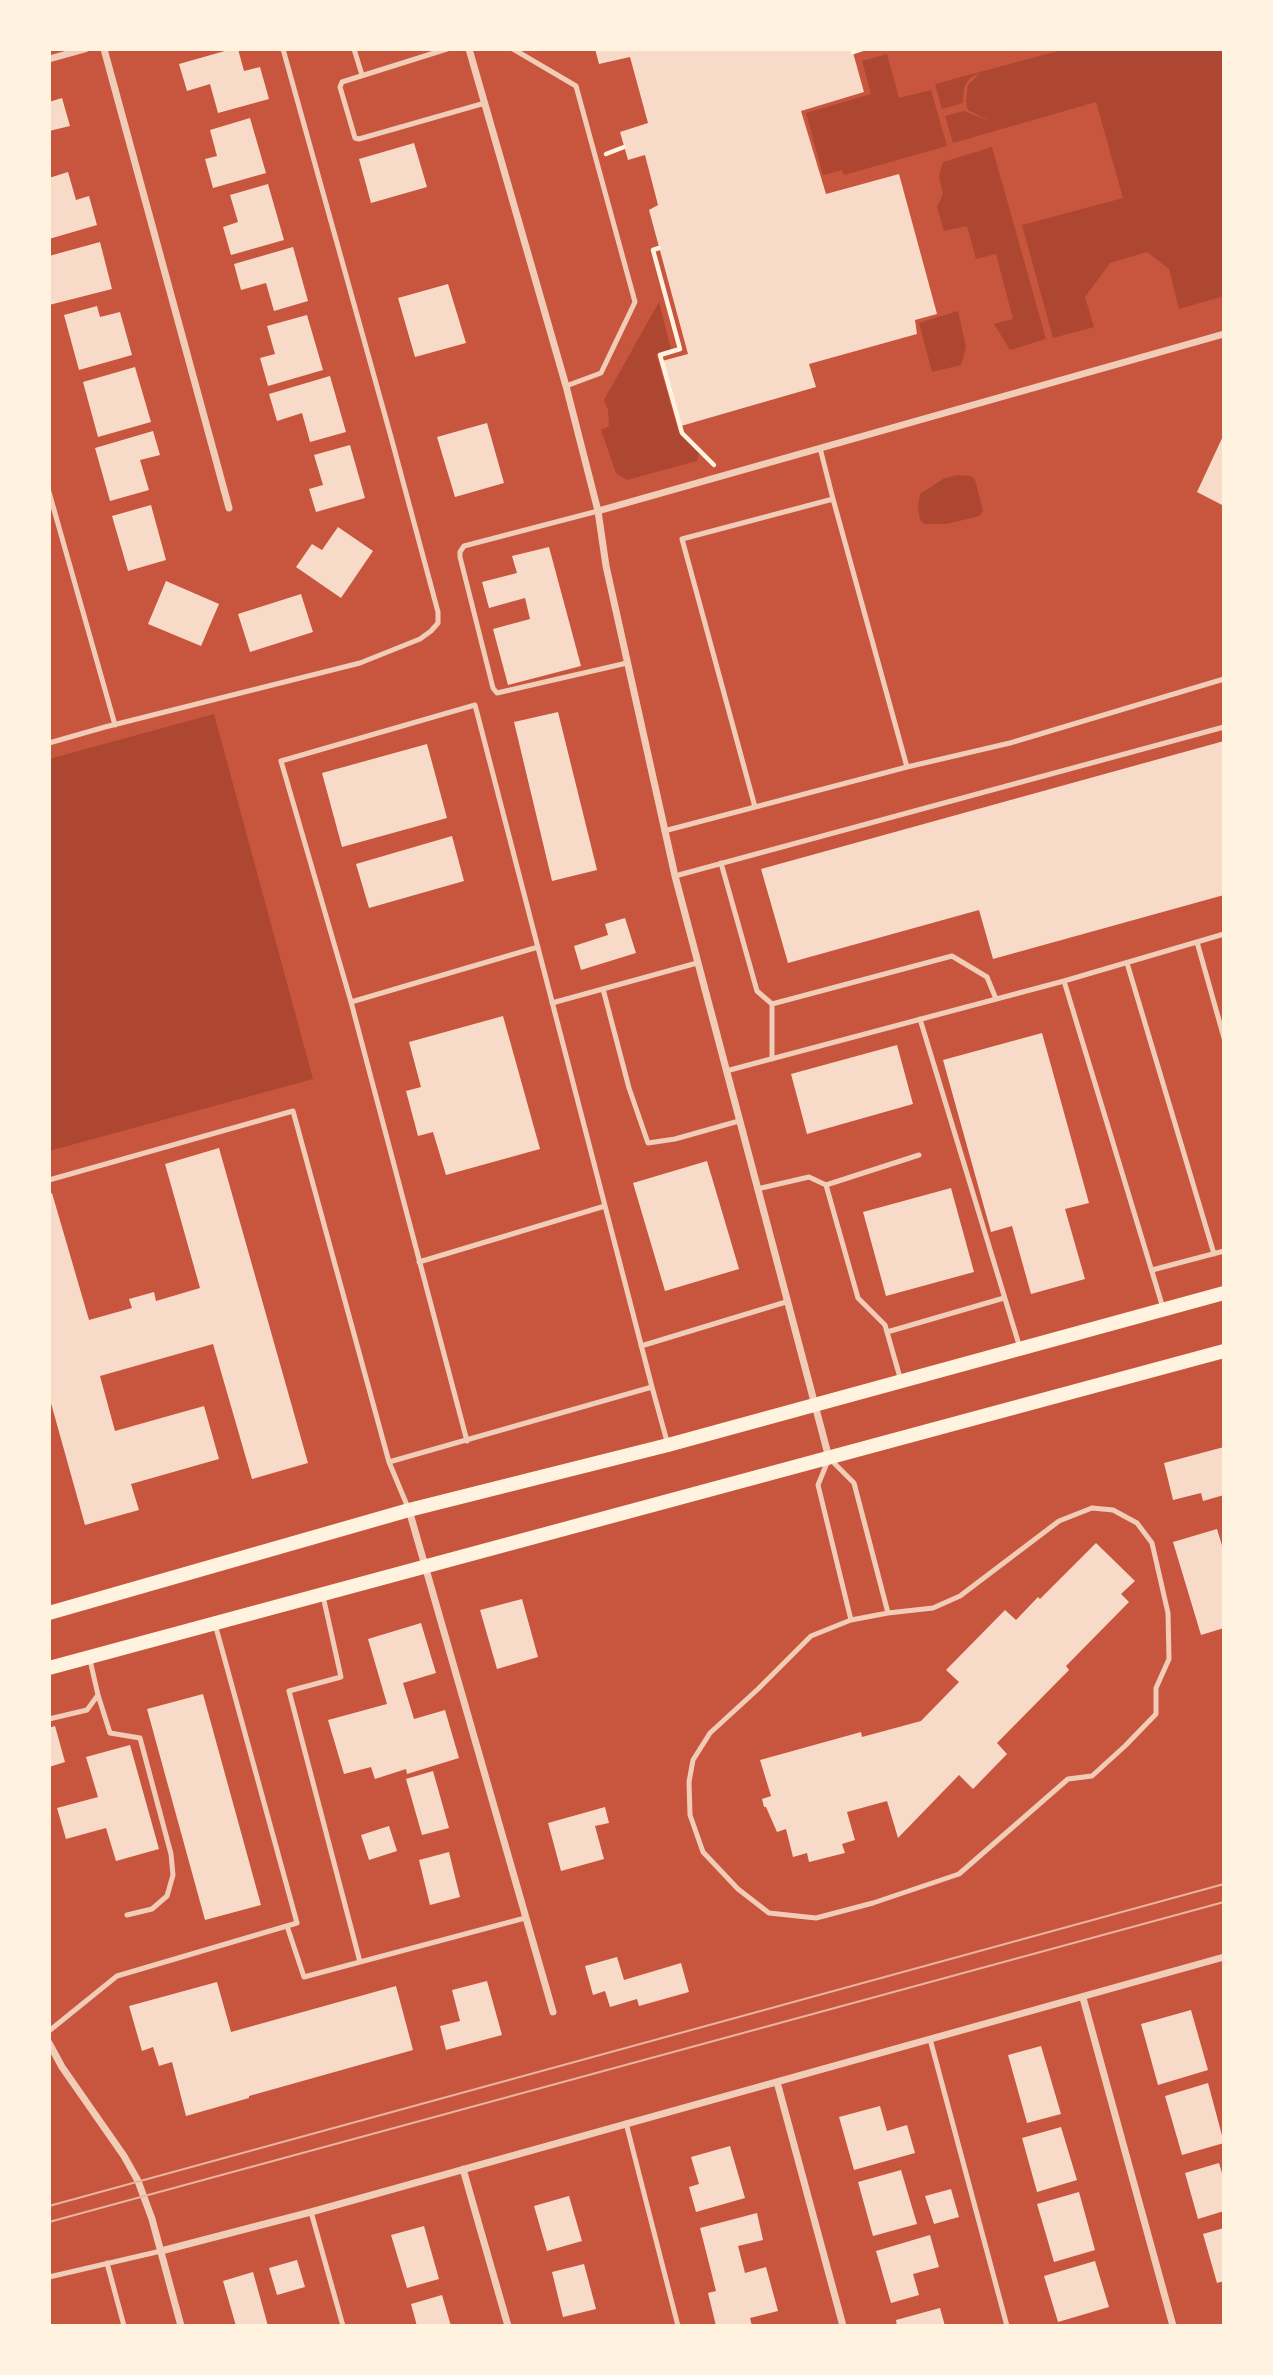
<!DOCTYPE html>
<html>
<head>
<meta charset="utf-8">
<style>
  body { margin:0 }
  #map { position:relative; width:1273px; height:2375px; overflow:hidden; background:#c8553d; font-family:"Noto Serif",serif }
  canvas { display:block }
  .frame { position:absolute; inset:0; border:51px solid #fff3e0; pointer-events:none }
</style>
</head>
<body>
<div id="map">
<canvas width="1273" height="2375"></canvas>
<div class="frame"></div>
</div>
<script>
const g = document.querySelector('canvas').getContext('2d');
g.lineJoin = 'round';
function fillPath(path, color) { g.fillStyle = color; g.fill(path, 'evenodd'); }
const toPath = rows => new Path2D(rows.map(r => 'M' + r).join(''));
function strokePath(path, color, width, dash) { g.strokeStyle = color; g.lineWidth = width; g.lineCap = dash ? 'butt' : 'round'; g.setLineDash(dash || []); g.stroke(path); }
const green = toPath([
  [1058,49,1224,49,1224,296,1179,309,1169,269,1147,252,1110,263,1085,297,1094,327,1053,338,1022,225,1123,198,1096,102,953,143,945,116,964,111,992,122,968,110,966,102,968,85,980,73,971,77,967,82,964,88,963,103,942,109,935,84,1058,51],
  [887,54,899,98,931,90,947,146,844,175,842,170,823,175,806,113,871,94,862,61],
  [992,147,1046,339,1010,350,994,324,1013,319,996,254,976,259,967,226,944,231,937,207,943,194,939,176,943,162],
  [659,302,671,349,656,354,679,433,683,438,700,448,697,461,627,480,616,473,601,430,609,426,608,410,604,400],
  [958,311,966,347,961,365,932,372,919,323],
  [957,475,971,476,975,480,983,510,980,516,946,524,925,524,920,520,918,507,920,494,943,479],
  [214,714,313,1079,49,1151,49,759]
]);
const building = toPath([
  [232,49,238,49,244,71,260,67,269,99,218,113,210,84,187,91,179,64],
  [595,49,852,49,864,92,801,111,826,194,899,174,937,314,915,320,917,334,809,364,816,387,681,426,662,361,688,354,649,210,658,205,645,155,628,160,620,132,648,123,630,57,599,64],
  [62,98,70,126,49,131,49,102],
  [250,118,266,173,213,188,205,159,217,156,210,130],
  [414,143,427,187,371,203,359,159],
  [68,172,76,200,89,196,97,225,49,239,49,178],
  [268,184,284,240,231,255,223,227,238,222,230,195],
  [100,242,112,289,49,305,49,256],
  [293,247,308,301,274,311,266,283,241,290,234,264],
  [448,284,466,343,415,357,398,298],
  [97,306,100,317,120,312,132,355,79,370,64,315],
  [307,315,323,370,268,386,260,358,275,354,267,326],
  [135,367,151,422,98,437,83,382],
  [330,376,346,432,310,442,302,413,277,421,269,394],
  [487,423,504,483,455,497,437,437],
  [153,431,160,455,140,460,149,490,110,501,95,448],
  [1224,434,1224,506,1197,492],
  [350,445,365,498,316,512,309,489,323,485,314,455],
  [151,505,166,560,128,571,112,516],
  [338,527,373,551,341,598,296,567,312,544,322,550],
  [549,547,581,666,508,685,493,629,530,619,525,598,489,608,482,582,517,573,512,556],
  [166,581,219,604,201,646,148,624],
  [301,594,313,632,250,652,238,614],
  [558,712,597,870,552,881,514,722],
  [1224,741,1224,895,993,959,979,910,788,963,761,869],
  [427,744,447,818,342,847,322,773],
  [452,836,464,881,369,908,356,864],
  [625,918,636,953,581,970,574,946,608,935,605,924],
  [503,1016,540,1149,446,1175,433,1132,418,1136,406,1091,421,1087,409,1042],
  [1042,1033,1089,1203,1065,1209,1085,1279,1031,1294,1012,1226,991,1232,943,1060],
  [897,1045,913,1104,807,1134,791,1074],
  [219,1148,308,1463,252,1479,213,1344,100,1376,115,1431,204,1406,219,1459,131,1484,139,1510,85,1525,49,1396,49,1194,52,1193,89,1320,132,1308,129,1299,154,1292,156,1301,200,1288,165,1164],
  [707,1161,739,1269,665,1291,633,1183],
  [951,1188,974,1272,886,1296,863,1212],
  [1224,1447,1224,1495,1203,1501,1201,1493,1173,1500,1164,1463],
  [1217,1529,1224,1552,1224,1628,1201,1635,1173,1542],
  [1096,1543,1135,1581,1121,1594,1129,1602,1066,1666,1069,1670,997,1743,1007,1754,973,1789,959,1775,898,1838,887,1801,847,1812,855,1840,842,1844,845,1853,809,1862,807,1853,793,1857,786,1829,777,1832,766,1807,764,1807,762,1799,771,1796,760,1760,861,1732,862,1737,921,1721,959,1682,946,1670,1005,1610,1016,1620,1038,1597,1040,1599],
  [522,1599,538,1657,497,1669,480,1610],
  [421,1623,436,1673,403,1683,414,1719,445,1710,459,1758,407,1774,406,1769,375,1779,371,1767,344,1774,328,1720,387,1704,368,1639],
  [203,1694,261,1905,205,1920,147,1709],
  [55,1726,65,1762,49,1767,49,1728],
  [130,1745,159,1849,116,1861,106,1828,66,1839,57,1808,98,1797,86,1757],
  [433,1771,449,1828,422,1835,406,1779],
  [605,1807,609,1823,595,1826,604,1859,561,1871,548,1823],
  [389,1826,397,1851,369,1860,361,1835],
  [449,1852,460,1897,430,1905,419,1860],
  [617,1957,624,1980,681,1963,689,1992,639,2006,637,1999,610,2007,605,1991,593,1995,585,1966],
  [487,1981,502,2035,446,2050,440,2026,460,2021,452,1990],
  [217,1982,231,2032,396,1986,413,2050,249,2096,249,2098,186,2116,172,2062,159,2066,153,2047,142,2051,129,2006],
  [1191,2010,1208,2070,1158,2085,1141,2024],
  [1041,2046,1061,2114,1027,2123,1008,2055],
  [1208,2083,1224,2143,1182,2155,1165,2096],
  [880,2106,887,2131,907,2125,915,2153,854,2170,839,2117],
  [1061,2127,1077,2180,1037,2192,1022,2138],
  [730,2146,745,2198,696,2212,689,2187,699,2184,691,2157],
  [1219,2163,1224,2180,1224,2211,1198,2219,1185,2173],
  [901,2170,917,2224,873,2236,858,2182],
  [951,2189,959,2217,934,2224,925,2196],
  [1079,2192,1095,2250,1054,2262,1037,2204],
  [569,2196,582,2241,547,2251,534,2206],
  [757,2213,763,2240,738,2246,745,2273,766,2267,778,2311,750,2318,752,2326,716,2326,708,2293,716,2291,700,2228],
  [424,2226,439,2279,407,2288,391,2235],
  [1224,2228,1224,2281,1217,2283,1203,2234],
  [930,2235,939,2267,913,2274,919,2295,891,2303,876,2251],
  [297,2260,305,2287,277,2295,269,2268],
  [1095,2261,1109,2307,1058,2322,1044,2276],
  [584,2264,596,2309,563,2317,552,2272],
  [253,2272,268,2326,236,2326,223,2281],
  [442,2295,451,2326,417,2326,411,2304],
  [940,2308,945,2326,897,2326,896,2320]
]);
const path = toPath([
  [853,52,862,49],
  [606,154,624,147],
  [659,248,653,250,680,349,660,355,682,433,714,465]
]);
const service = toPath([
  [354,49,362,75],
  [447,49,342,82,340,87,355,138,359,139,485,103],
  [513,49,576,86,635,302,601,373,566,386],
  [820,448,833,499],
  [49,492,115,725],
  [598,511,464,546,460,552,460,557,493,688,497,693,627,663],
  [49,743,105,727,360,663,420,639,431,631,438,623,438,612,391,437,283,49],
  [755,807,682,539,833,499,907,767],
  [664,831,907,767,1010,743,1224,679],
  [721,863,757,991,772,1004,952,956,987,977,996,999],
  [675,876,1224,727],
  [1197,942,1224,1038],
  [538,947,351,1002,281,761,475,705,652,1387],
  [1127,963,1214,1254],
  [603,989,629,1088,648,1143,675,1139,739,1121],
  [351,1002,467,1441],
  [552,1003,697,963],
  [772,1004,772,1059],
  [920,1019,1020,1348],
  [726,1071,1064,981],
  [49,1180,293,1111,389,1462,409,1510],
  [826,1185,919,1155],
  [757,1189,809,1177,826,1185,858,1298,885,1325,901,1381],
  [419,1262,605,1206],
  [1152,1270,1224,1251],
  [1163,1308,1064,981,1224,934],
  [887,1332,1004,1298],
  [641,1346,786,1302],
  [389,1462,652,1387,668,1445],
  [1092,1508,1113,1510,1137,1523,1152,1543,1168,1613,1169,1659,1156,1688,1156,1714,1125,1746,1092,1776,1068,1779,959,1874,873,1903,816,1918,769,1913,738,1889,703,1852,690,1815,689,1782,693,1760,710,1733,758,1689,811,1636,851,1620,888,1613,933,1608,960,1596,1059,1521,1092,1508],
  [851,1620,818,1485,829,1458,854,1483,888,1613],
  [98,1695,110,1733,140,1738,171,1854,173,1875,167,1896,152,1909,127,1915],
  [49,1719,87,1710,98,1695,90,1660],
  [287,1926,304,1977,360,1962,289,1691,341,1677,323,1596],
  [360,1962,525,1918],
  [49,2031,117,1976,297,1923,215,1624],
  [930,2039,1007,2326],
  [626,2123,678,2326],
  [311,2212,343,2326],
  [107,2263,124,2326],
  [49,2277,161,2251]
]);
const minor = toPath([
  [104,49,229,508],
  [469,49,566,386,598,511,606,566,675,876,829,1458],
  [49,59,85,49],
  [598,511,1224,334],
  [409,1510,553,2012],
  [1083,1998,1173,2326],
  [49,2043,62,2067,124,2156,138,2181,152,2219,181,2326],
  [777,2082,843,2326],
  [463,2169,508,2326],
  [161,2251,311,2212,1224,1957]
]);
const secondary = toPath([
  [49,1613,409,1510,668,1445,1224,1293],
  [49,1668,1224,1351]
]);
const tram = toPath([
  [49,2206,1224,1884],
  [49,2222,1224,1902]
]);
fillPath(green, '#ae4732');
fillPath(building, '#f7dbc8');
strokePath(path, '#fff3e0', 4.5);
strokePath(service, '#f1ccb7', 5);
strokePath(minor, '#f1ccb7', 7);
strokePath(secondary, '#fff3e0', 14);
strokePath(tram, '#e9b49f', 2);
</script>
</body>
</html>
